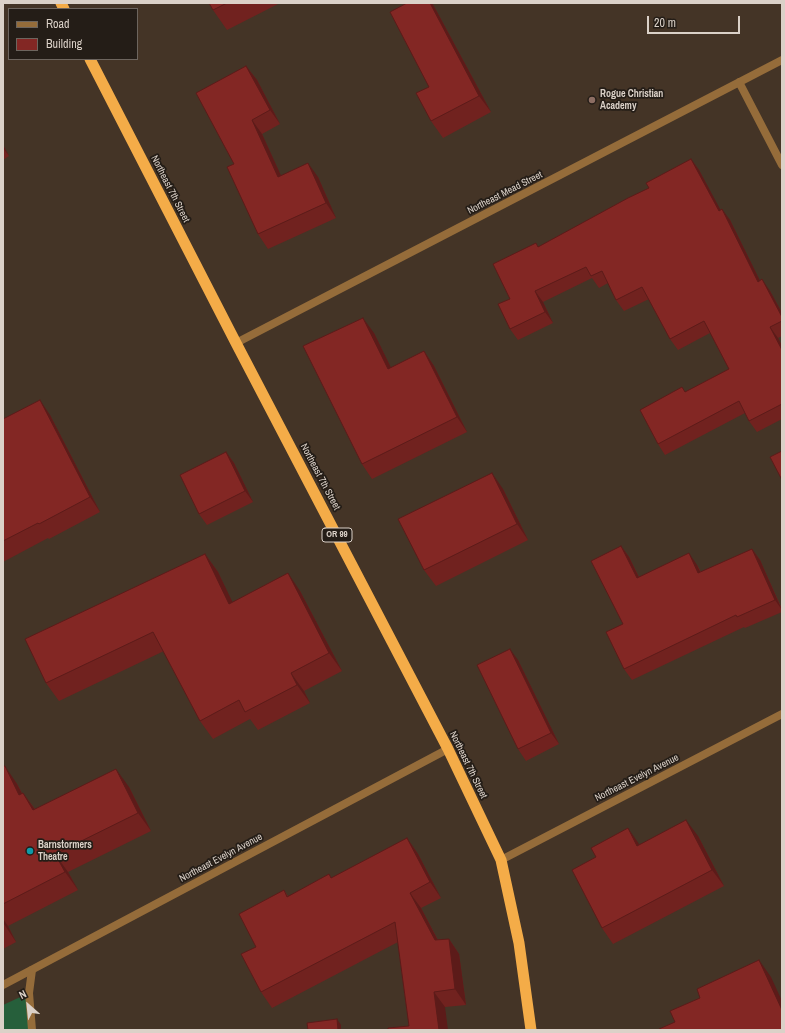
<!DOCTYPE html>
<html>
<head>
<meta charset="utf-8">
<style>
  body { margin:0 }
  #map { position:relative; width:785px; height:1033px; overflow:hidden; background:#443426; font-family:"Archivo Narrow",sans-serif }
  canvas { display:block }
  .frame { position:absolute; inset:0; border:4px solid #dbd1c8; pointer-events:none }
  .legend { position:absolute; left:8px; top:8px; width:130px; height:52px; box-sizing:border-box; background:#241d17; border:1px solid #6d655e; margin:0; padding:5px 7px; list-style:none; font-size:12px; color:#dbd1c8 }
  .legend li { display:flex; align-items:center; gap:8px; height:20px }
  .legend b { width:20px; border:1px solid #6d655e }
  .north { position:absolute; left:8px; top:985px; width:40px; height:40px; -webkit-text-stroke:3px #241d17; paint-order:stroke; rotate:333deg; font-size:11px; font-weight:700; line-height:16px; text-align:center; color:#dbd1c8 }
  .north::after { content:''; display:block; margin:auto; width:14px; height:18px; background:#dbd1c8; clip-path:polygon(50% 0,100% 100%,50% 72%,0 100%) }
  .scale { position:absolute; left:647px; top:16px; width:93px; height:18px; box-sizing:border-box; border:2px solid #dbd1c8; border-top:0; padding-left:5px; font-size:12px; line-height:14px; white-space:nowrap; color:#dbd1c8; -webkit-text-stroke:3px #241d17; paint-order:stroke }
</style>
</head>
<body>
<div id="map">
<canvas width="785" height="1033"></canvas>
<div class="frame"></div>
<ul class="legend">
<li><b style="height:5px;background:#956c3a"></b>Road</li>
<li><b style="height:11px;background:#832724"></b>Building</li>
</ul>
<div class="north">N</div>
<div class="scale">20 m</div>
</div>
<script>
const g = document.querySelector('canvas').getContext('2d');
g.lineJoin = 'round';
function fillPath(path, color) { g.fillStyle = color; g.fill(path, 'evenodd'); }
const toPath = rows => new Path2D(rows.map(r => 'M' + r).join(''));
function strokePath(path, color, width, dash) { g.strokeStyle = color; g.lineWidth = width; g.lineCap = dash ? 'butt' : 'round'; g.setLineDash(dash || []); g.stroke(path); }
function write(font, color, halo, rows, align = 'center') {
  g.font = font + ' "Archivo Narrow",sans-serif'; g.lineWidth = 3.5; g.setLineDash([]); g.textBaseline = 'middle'; g.strokeStyle = halo; g.fillStyle = color; for (const [text, x, y, turn = 0] of rows) {
    g.save(); g.translate(x, y); g.rotate((+turn || 0) * Math.PI / 180); g.textAlign = isNaN(turn) ? turn : align; if (halo) g.strokeText(text, 0, 0); g.fillText(text, 0, 0); g.restore();
  }
}
const green = toPath([
  [29,993,31,1030,3,1030,3,1005]
]);
const minor = toPath([
  [739,82,782,165],
  [236,343,782,60],
  [501,860,782,714],
  [32,970,29,993,32,1030]
]);
const tertiary = toPath([
  [3,985,448,749]
]);
const trunk = toPath([
  [61,3,64,9],
  [90,59,236,343,448,749,501,860,519,943,531,1030]
]);
const wall = toPath([
  [209,3,280,3,227,30,213,10],
  [407,3,432,3,436,10,491,112,443,138,431,121,429,87],
  [246,66,257,80,280,124,262,134,281,176,318,177,336,218,268,249,258,234,234,164],
  [3,145,9,156,3,160],
  [691,159,699,170,720,210,730,220,760,281,770,291,782,313,782,336,778,338,782,346,782,419,757,432,749,421,745,413,665,455,658,444,685,392,729,369,710,333,678,350,670,339,649,299,624,311,616,300,608,283,599,288,592,278,543,302,553,323,518,340,510,329,510,299,538,247,649,188],
  [374,333,391,368,424,351,434,366,467,432,372,479,362,464],
  [50,415,100,512,49,539,48,538,3,562,3,419],
  [226,452,234,463,253,502,207,525,199,514],
  [503,489,528,540,436,586,424,570],
  [621,546,629,557,639,577,697,565,701,572,752,549,760,560,782,609,782,612,745,628,744,627,632,680,624,669],
  [205,554,218,572,232,602,300,591,342,671,304,691,310,703,258,730,250,719,213,739,200,721,164,651,59,701,46,683],
  [518,660,559,744,526,761,518,749],
  [3,766,17,784,22,793,23,793,35,809,129,787,151,831,68,872,78,890,8,926,16,942,3,949],
  [698,836,724,886,613,944,602,928,639,844],
  [407,838,418,854,441,898,421,908,438,940,449,939,459,954,466,1005,445,1007,409,1026,398,942,272,1008,261,992,256,947,284,890,288,896,332,878]
]);
const shadedWall = toPath([
  [430,3,432,3,436,10,491,112,479,96],
  [246,66,257,80,280,124,270,110],
  [252,120,262,134,288,191,278,177],
  [3,145,9,156,3,148],
  [691,159,699,170,727,222,719,211],
  [308,163,318,177,336,218,326,203],
  [722,209,730,220,766,293,758,282],
  [762,279,770,291,782,313,782,317],
  [535,291,543,302,553,323,545,312],
  [363,318,374,333,399,384,388,369],
  [770,327,778,338,782,346,782,350],
  [424,351,434,366,467,432,457,417],
  [40,400,50,415,100,512,90,497],
  [226,452,234,463,253,502,245,491],
  [492,473,503,489,528,540,517,524],
  [621,546,629,557,645,590,637,578],
  [752,549,760,560,782,610,775,600],
  [689,553,697,565,706,585,698,573],
  [205,554,218,572,242,622,229,604],
  [288,573,300,591,342,671,329,653],
  [510,649,518,660,559,744,551,733],
  [291,673,304,691,310,703,297,685],
  [5,766,17,784,32,813,19,795],
  [116,769,129,787,151,831,138,813],
  [23,793,36,811,33,810],
  [686,820,698,836,724,886,712,870],
  [628,828,639,844,637,846],
  [407,838,418,854,441,898,430,882],
  [55,854,68,872,78,890,65,872],
  [410,893,421,908,446,956,435,940],
  [3,919,8,926,16,942,4,924,3,922],
  [449,939,459,954,466,1005,455,989],
  [759,960,771,977,782,1001,782,1010],
  [434,992,445,1007,448,1030,439,1030],
  [337,1019,341,1025,341,1030,338,1030]
]);
const building = toPath([
  [209,3,227,3,213,10,209,3],
  [407,3,430,3,479,96,431,121,416,93,429,87,390,12,407,3],
  [246,66,270,110,252,120,278,177,308,163,326,203,258,234,227,167,234,164,196,93,246,66],
  [691,159,719,211,722,209,758,282,762,279,782,317,782,321,770,327,782,350,782,404,749,421,739,401,658,444,640,410,682,387,685,392,729,369,704,321,670,339,642,287,616,300,602,271,591,276,586,267,535,291,545,312,510,329,498,304,510,299,493,264,536,243,538,247,628,198,649,188,646,183,691,159],
  [363,318,388,369,424,351,457,417,362,464,303,346,363,318],
  [40,400,90,497,39,524,38,523,3,541,3,419,40,400],
  [782,451,782,480,770,457,782,451],
  [226,452,245,491,199,514,180,475,226,452],
  [492,473,517,524,424,570,398,519,492,473],
  [621,546,637,578,689,553,698,573,752,549,775,600,737,617,736,615,624,669,606,632,623,624,591,561,621,546],
  [205,554,229,604,288,573,329,653,291,673,297,685,245,712,239,700,200,721,153,632,46,683,25,639,205,554],
  [510,649,551,733,518,749,477,665,510,649],
  [3,766,5,766,19,795,23,793,33,810,116,769,138,813,55,854,65,872,3,904,3,766],
  [686,820,712,870,602,928,572,870,596,857,591,848,628,828,637,846,686,820],
  [407,838,430,882,410,893,435,940,449,939,455,989,434,992,439,1030,388,1030,388,1028,409,1026,395,922,261,992,241,954,256,947,239,914,284,890,287,897,329,874,331,878,407,838],
  [759,960,782,1010,782,1030,659,1030,659,1029,675,1022,670,1011,700,998,697,989,759,960],
  [337,1019,338,1030,308,1030,307,1023,337,1019]
]);
const markers = [
  [592,100,4,"#8d6e63"],
  [30,851,4,"#0f9aa8"]
];
const shields = [
  [337,535,30]
];
const shieldNames = [
  ["OR 99",337,535]
];
const poiNames = [
  ["Rogue Christian",600,94],
  ["Academy",600,106],
  ["Barnstormers",38,845],
  ["Theatre",38,857]
];
const streetNames = [
  ["Northeast 7th Street",170,189,63],
  ["Northeast Mead Street",505,193,-27],
  ["Northeast 7th Street",320,477,62],
  ["Northeast 7th Street",468,765,64],
  ["Northeast Evelyn Avenue",637,778,-27],
  ["Northeast Evelyn Avenue",221,858,-28]
];
fillPath(green, '#265f3b');
strokePath(minor, '#956c3a', 8);
strokePath(tertiary, '#956c3a', 8);
strokePath(trunk, '#f4ac48', 11);
fillPath(wall, '#71221f');
fillPath(shadedWall, '#5c1b19');
fillPath(building, '#832724');
strokePath(building, '#5c1b19', 1);
for (const [x, y, r, color] of markers) { const dot = new Path2D(); dot.arc(x, y, r, 0, 2 * Math.PI); g.fillStyle = color; g.fill(dot); strokePath(dot, '#241d17', 1.5); }
for (const [x, y, w] of shields) { const box = new Path2D(); box.roundRect(x - w / 2, y - 7, w, 14, 3); g.fillStyle = '#241d17'; g.fill(box); strokePath(box, '#dbd1c8', 1); }
write('bold 9px', '#dbd1c8', null, shieldNames);
write('bold 10px', '#dbd1c8', '#241d17', poiNames, 'left');
write('10px', '#dbd1c8', '#241d17', streetNames);
</script>
</body>
</html>
